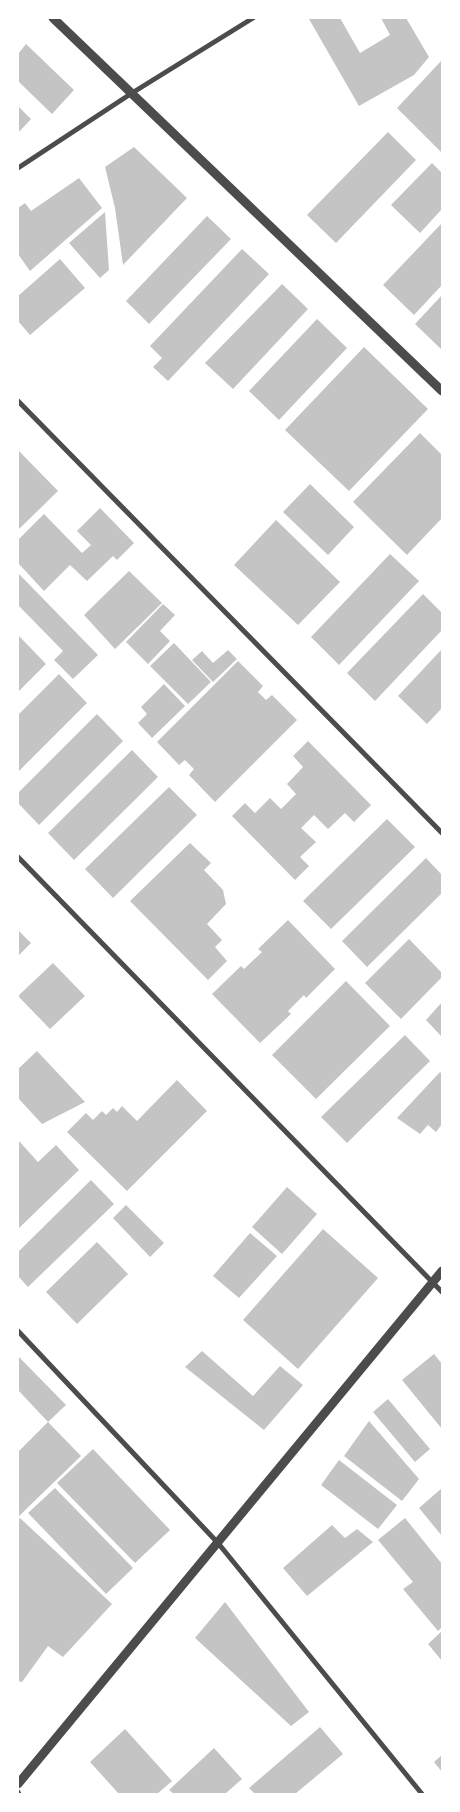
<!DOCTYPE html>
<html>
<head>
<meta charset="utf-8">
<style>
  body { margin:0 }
  #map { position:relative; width:460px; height:1812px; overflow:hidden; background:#fff; font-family:"Fira Sans",sans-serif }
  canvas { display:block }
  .frame { position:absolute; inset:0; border:19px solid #fff; pointer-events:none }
</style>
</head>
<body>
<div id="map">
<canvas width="460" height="1812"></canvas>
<div class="frame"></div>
</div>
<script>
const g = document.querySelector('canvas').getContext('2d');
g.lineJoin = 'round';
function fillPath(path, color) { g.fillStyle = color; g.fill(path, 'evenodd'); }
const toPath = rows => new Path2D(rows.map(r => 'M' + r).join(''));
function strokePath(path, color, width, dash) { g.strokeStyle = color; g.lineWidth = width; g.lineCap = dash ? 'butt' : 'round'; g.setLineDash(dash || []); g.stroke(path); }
const building = toPath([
  [312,18,340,18,360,53,390,35,381,18,406,18,429,57,414,75,359,106,309,19],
  [26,44,74,90,52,114,18,81,18,54],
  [442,60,442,153,397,108],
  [18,106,31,119,18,133],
  [388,132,416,160,336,243,307,215],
  [134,147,187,198,123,265,115,208,105,167],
  [432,163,442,173,442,209,420,233,391,205],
  [79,178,102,208,30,271,18,254,18,208,25,203,31,211],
  [105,212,109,270,100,278,69,243],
  [207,216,231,239,149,324,126,301],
  [442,223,442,285,414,315,383,285],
  [242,249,269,274,168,381,153,367,162,358,150,346],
  [60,259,85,288,30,335,18,321,18,296],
  [282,284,308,309,233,389,205,363],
  [442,295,442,350,415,324],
  [317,319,347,348,279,420,249,391],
  [364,347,428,409,349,491,285,430],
  [420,433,442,455,442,518,407,555,353,502],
  [18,450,58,491,18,530],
  [310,484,354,527,328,555,283,512],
  [100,508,134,543,117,560,113,556,87,581,70,565,44,591,18,563,18,540,44,514,82,553,91,545,77,531],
  [276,520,340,582,298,625,234,565],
  [390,554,419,581,339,665,311,637],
  [129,571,162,603,115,649,84,615],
  [18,573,98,655,73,679,54,660,63,651,18,605],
  [423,594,442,613,442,630,375,701,347,673],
  [163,604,175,615,160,631,170,641,148,664,126,642],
  [18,635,46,664,18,692],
  [174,643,211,682,188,704,150,666],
  [442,649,442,708,427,724,398,696],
  [228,650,237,659,213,682,192,660,202,651,213,663],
  [238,661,263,686,258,692,266,700,272,695,297,720,215,802,189,775,194,769,185,760,179,765,157,742],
  [59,674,87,703,18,772,18,715],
  [164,684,185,706,152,738,138,723,147,714,141,707],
  [97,714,123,741,39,825,18,803,18,793],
  [308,741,371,805,354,822,345,813,328,829,314,815,301,828,316,842,300,857,309,866,295,880,232,816,245,803,255,813,270,798,281,809,296,794,287,784,303,767,293,756],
  [132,750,158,777,74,860,48,833],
  [169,787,197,815,113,898,85,869],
  [387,819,415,847,331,929,303,901],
  [190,843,211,863,204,870,223,890,226,904,207,924,222,940,215,947,227,961,208,980,130,901],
  [426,858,442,875,442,893,367,967,342,941],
  [288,920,335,969,306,998,304,995,288,1011,291,1014,260,1043,212,994,241,966,244,969,262,952,258,949],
  [18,930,31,943,18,956],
  [409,939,442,973,442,977,401,1019,365,983],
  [53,963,85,996,50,1029,18,996],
  [346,981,390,1026,316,1099,272,1055],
  [442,1002,442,1037,426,1020],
  [405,1035,430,1061,347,1143,321,1117],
  [37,1051,85,1102,42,1124,18,1098,18,1069],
  [440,1072,442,1074,442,1124,436,1132,428,1125,420,1134,397,1118],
  [177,1080,207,1111,127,1191,67,1132,86,1113,93,1120,102,1111,106,1115,113,1108,117,1112,122,1106,137,1121],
  [18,1140,38,1162,56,1145,79,1170,18,1229],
  [91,1180,114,1204,28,1287,18,1276,18,1252],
  [287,1187,317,1214,282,1254,252,1227],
  [126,1205,164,1243,150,1257,113,1218],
  [323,1229,378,1278,298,1369,243,1320],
  [250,1233,277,1256,239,1298,213,1276],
  [97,1242,128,1274,77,1324,46,1292],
  [202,1351,253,1396,280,1366,303,1385,264,1430,185,1367],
  [434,1354,442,1364,442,1429,402,1380],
  [18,1356,66,1405,48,1422,18,1390],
  [388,1399,430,1449,415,1462,373,1412],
  [369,1421,419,1479,402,1501,344,1456],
  [48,1422,81,1456,18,1517,18,1452],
  [93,1449,170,1530,135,1563,57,1483],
  [339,1460,397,1505,378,1529,321,1485],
  [55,1488,133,1568,106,1594,28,1513],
  [442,1488,442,1536,419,1508],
  [20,1518,112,1604,63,1657,48,1646,22,1682,18,1681,18,1521],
  [405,1518,442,1564,442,1627,438,1631,403,1589,413,1582,378,1540],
  [332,1525,345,1538,357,1529,373,1542,307,1596,283,1568],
  [225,1602,309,1712,291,1726,195,1638],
  [442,1631,442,1661,428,1644],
  [320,1727,343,1754,295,1794,255,1794,249,1788],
  [125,1729,172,1781,157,1794,119,1794,90,1762],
  [214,1748,242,1779,225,1794,174,1794,169,1790],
  [442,1755,442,1772,434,1762]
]);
const minor = toPath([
  [18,168,132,93,253,18],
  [18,401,442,833],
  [18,857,442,1292],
  [18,1331,218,1543,422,1794],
  [18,1792,19,1794]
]);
const tertiary = toPath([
  [53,18,442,391],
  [18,1784,442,1271]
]);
fillPath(building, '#c4c4c4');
strokePath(minor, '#4c4c4c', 5);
strokePath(tertiary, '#4c4c4c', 9);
</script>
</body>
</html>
